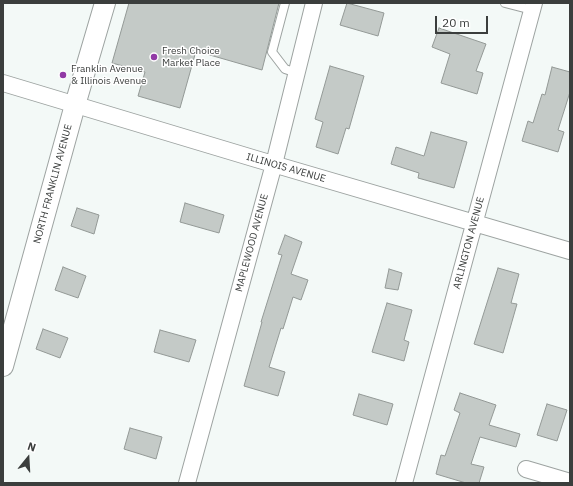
<!DOCTYPE html>
<html>
<head>
<meta charset="utf-8">
<style>
  body { margin:0 }
  #map { position:relative; width:573px; height:486px; overflow:hidden; background:#f3f9f7; font-family:"IBM Plex Sans",sans-serif }
  canvas { display:block }
  .frame { position:absolute; inset:0; border:4px solid #3b3e3d; pointer-events:none }
  .north { position:absolute; left:8px; top:438px; width:40px; height:40px; -webkit-text-stroke:3px #fff; paint-order:stroke; rotate:18deg; font-size:11px; font-weight:700; line-height:16px; text-align:center; color:#3b3e3d }
  .north::after { content:''; display:block; margin:auto; width:14px; height:18px; background:#3b3e3d; clip-path:polygon(50% 0,100% 100%,50% 72%,0 100%) }
  .scale { position:absolute; left:435px; top:16px; width:53px; height:18px; box-sizing:border-box; border:2px solid #3b3e3d; border-top:0; padding-left:5px; font-size:12px; line-height:14px; white-space:nowrap; color:#3b3e3d; -webkit-text-stroke:3px #fff; paint-order:stroke }
</style>
</head>
<body>
<div id="map">
<canvas width="573" height="486"></canvas>
<div class="frame"></div>
<div class="north">N</div>
<div class="scale">20 m</div>
</div>
<script>
const g = document.querySelector('canvas').getContext('2d');
g.lineJoin = 'round';
function fillPath(path, color) { g.fillStyle = color; g.fill(path, 'evenodd'); }
const toPath = rows => new Path2D(rows.map(r => 'M' + r).join(''));
function strokePath(path, color, width, dash) { g.strokeStyle = color; g.lineWidth = width; g.lineCap = dash ? 'butt' : 'round'; g.setLineDash(dash || []); g.stroke(path); }
function write(font, color, halo, rows, align = 'center') {
  g.font = font + ' "IBM Plex Sans",sans-serif'; g.lineWidth = 3; g.setLineDash([]); g.textBaseline = 'middle'; g.strokeStyle = halo; g.fillStyle = color; for (const [text, x, y, turn = 0] of rows) {
    g.save(); g.translate(x, y); g.rotate((+turn || 0) * Math.PI / 180); g.textAlign = isNaN(turn) ? turn : align; if (halo) g.strokeText(text, 0, 0); g.fillText(text, 0, 0); g.restore();
  }
}
const building = toPath([
  [129,3,279,3,262,70,196,51,180,108,138,96,145,72,112,63,129,3],
  [347,3,384,13,378,36,340,25,347,3],
  [439,28,486,44,476,71,483,73,477,94,441,83,450,54,432,47,439,28],
  [330,66,364,76,349,129,346,128,338,154,316,147,323,122,315,119,330,66],
  [552,67,570,72,570,92,558,130,564,132,558,152,522,141,528,121,533,123,542,94,545,95,552,67],
  [431,132,467,142,454,188,418,178,419,173,391,164,396,147,424,156,431,132],
  [185,203,224,215,219,233,180,222,185,203],
  [77,208,99,215,94,234,71,226,77,208],
  [285,235,302,242,291,274,308,280,301,300,293,297,283,329,281,328,269,367,285,372,278,396,244,386,262,322,261,322,282,255,278,254,285,235],
  [63,267,86,276,78,298,55,290,63,267],
  [498,268,519,274,511,303,517,304,503,353,474,344,498,268],
  [389,269,402,273,398,290,385,288,389,269],
  [387,303,412,310,404,340,409,342,404,361,372,352,387,303],
  [43,329,68,338,60,358,36,349,43,329],
  [160,330,196,340,189,362,154,352,160,330],
  [460,393,496,405,489,425,520,434,516,447,480,437,471,464,484,467,479,483,466,483,436,474,441,455,445,456,460,413,454,410,460,393],
  [359,394,393,404,387,425,353,415,359,394],
  [547,404,567,410,557,441,537,435,547,404],
  [130,428,162,437,156,459,124,449,130,428]
]);
const service = toPath([
  [285,3,272,52,285,69,297,73],
  [505,3,532,10]
]);
const minor = toPath([
  [3,83,256,159,570,251],
  [526,469,570,482],
  [187,483,274,164,314,3],
  [404,483,534,3]
]);
const tertiary = toPath([
  [3,366,75,105,105,3]
]);
const markers = [
  [154,57,4,"#923aa6"],
  [63,75,4,"#923aa6"]
];
const poiNames = [
  ["Fresh Choice",162,51],
  ["Market Place",162,63],
  ["Franklin Avenue",71,69],
  ["& Illinois Avenue",71,81]
];
const streetNames = [
  ["ILLINOIS AVENUE",286,168,16],
  ["NORTH FRANKLIN AVENUE",53,184,-75],
  ["MAPLEWOOD AVENUE",252,243,-75],
  ["ARLINGTON AVENUE",469,243,-75]
];
fillPath(building, '#c4cac7');
strokePath(building, '#939996', 1);
strokePath(service, '#9da3a1', 10);
strokePath(minor, '#9da3a1', 18);
strokePath(tertiary, '#9da3a1', 22);
strokePath(service, '#fff', 8);
strokePath(minor, '#fff', 16);
strokePath(tertiary, '#fff', 20);
for (const [x, y, r, color] of markers) { const dot = new Path2D(); dot.arc(x, y, r, 0, 2 * Math.PI); g.fillStyle = color; g.fill(dot); strokePath(dot, '#fff', 1.5); }
write('10px', '#3b3e3d', '#fff', poiNames, 'left');
write('10px', '#3b3e3d', '#fff', streetNames);
</script>
</body>
</html>
